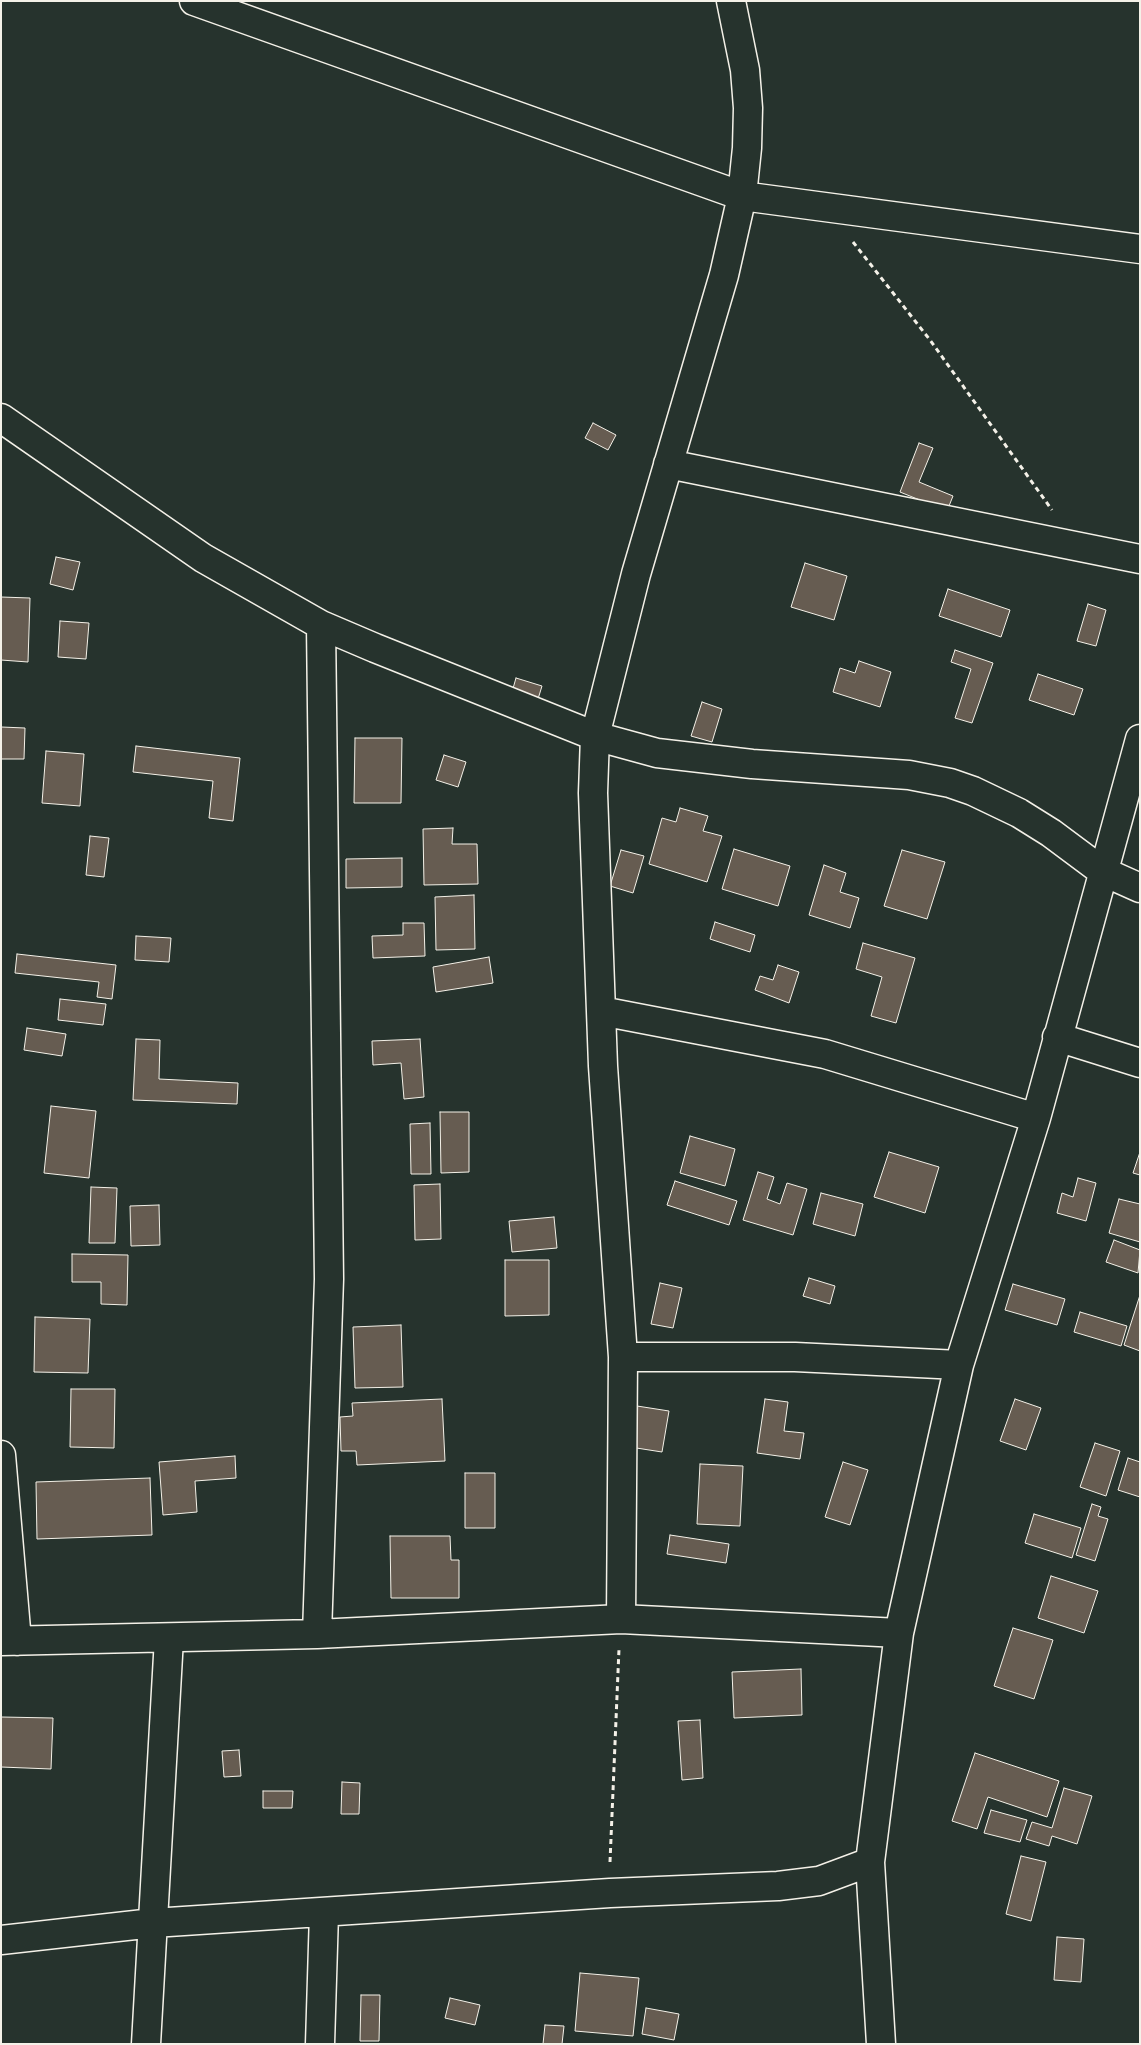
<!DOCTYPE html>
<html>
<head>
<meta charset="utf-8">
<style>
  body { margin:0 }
  #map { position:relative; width:1141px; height:2045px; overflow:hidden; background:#26332d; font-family:Mynerve,sans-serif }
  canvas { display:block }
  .frame { position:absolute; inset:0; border:2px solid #f4f1e8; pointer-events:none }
</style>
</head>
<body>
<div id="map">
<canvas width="1141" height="2045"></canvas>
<div class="frame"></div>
</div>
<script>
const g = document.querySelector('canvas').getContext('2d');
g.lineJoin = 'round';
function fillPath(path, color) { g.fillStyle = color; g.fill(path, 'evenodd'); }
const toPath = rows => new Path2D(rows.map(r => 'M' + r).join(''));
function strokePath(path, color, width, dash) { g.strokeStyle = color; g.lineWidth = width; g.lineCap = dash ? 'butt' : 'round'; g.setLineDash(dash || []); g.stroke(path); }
const building = toPath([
  [593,423,616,435,608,450,585,438,593,423],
  [919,443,933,448,919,482,953,496,947,511,900,492,919,443],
  [56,557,80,562,73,590,50,584,56,557],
  [805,563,847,576,834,620,791,607,805,563],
  [948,589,1010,610,1001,637,939,616,948,589],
  [1,597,30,598,28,662,1,660,1,597],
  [1088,604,1106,610,1096,646,1077,641,1088,604],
  [60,621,89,623,86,659,58,657,60,621],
  [955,650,993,663,972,723,955,718,971,669,951,662,955,650],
  [859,661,891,672,880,707,833,692,840,668,855,673,859,661],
  [1038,674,1083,689,1074,715,1029,700,1038,674],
  [516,678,542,686,538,699,512,692,516,678],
  [702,702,722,709,712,742,691,736,702,702],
  [1,727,25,728,24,759,1,759,1,727],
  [355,738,402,738,401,803,354,803,355,738],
  [136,746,240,758,233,821,209,818,213,781,133,772,136,746],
  [46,751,84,754,80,806,42,803,46,751],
  [444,755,466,762,458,787,436,780,444,755],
  [680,808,708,816,703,831,722,836,707,882,649,864,662,818,676,822,680,808],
  [453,828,452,844,477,844,478,884,424,885,423,829,453,828],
  [90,836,109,838,104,877,86,875,90,836],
  [734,849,790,866,778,906,722,889,734,849],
  [621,850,644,856,633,893,610,886,621,850],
  [902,850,945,862,927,919,884,906,902,850],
  [402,858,402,887,346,888,346,859,402,858],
  [824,865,846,873,840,892,859,898,850,928,809,915,824,865],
  [474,895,475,949,436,950,435,897,474,895],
  [715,922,755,935,750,952,710,939,715,922],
  [403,923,424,923,425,956,373,958,372,936,403,935,403,923],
  [136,936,171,938,169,962,135,960,136,936],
  [863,943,915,958,896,1023,871,1016,882,977,856,969,863,943],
  [17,954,116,965,112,999,97,997,99,982,15,973,17,954],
  [489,957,493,983,436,992,433,967,489,957],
  [778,965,799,972,789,1003,755,990,760,976,773,980,778,965],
  [60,999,106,1004,103,1025,58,1020,60,999],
  [27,1028,66,1034,62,1056,24,1050,27,1028],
  [136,1039,160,1040,159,1079,238,1083,237,1104,133,1100,136,1039],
  [420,1039,424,1097,404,1099,401,1063,373,1065,372,1041,420,1039],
  [51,1106,96,1111,89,1178,44,1173,51,1106],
  [440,1112,469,1112,469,1172,441,1173,440,1112],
  [430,1123,431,1174,411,1174,410,1124,430,1123],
  [690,1136,735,1149,725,1186,680,1173,690,1136],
  [889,1152,939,1167,925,1213,874,1197,889,1152],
  [1140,1152,1140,1175,1133,1173,1140,1152],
  [758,1172,774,1177,767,1199,780,1204,787,1183,807,1189,793,1235,743,1220,758,1172],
  [1078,1178,1096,1183,1086,1221,1057,1213,1062,1193,1073,1197,1078,1178],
  [675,1181,737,1201,729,1225,667,1205,675,1181],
  [440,1184,441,1239,415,1240,414,1185,440,1184],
  [91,1187,117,1188,115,1243,89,1243,91,1187],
  [821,1193,863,1204,855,1236,813,1224,821,1193],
  [1119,1199,1140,1204,1140,1242,1109,1233,1119,1199],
  [159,1205,160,1245,131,1246,130,1206,159,1205],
  [554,1217,557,1248,512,1252,509,1221,554,1217],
  [1114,1240,1140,1250,1138,1273,1106,1262,1114,1240],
  [72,1254,128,1255,127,1305,101,1304,101,1282,72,1282,72,1254],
  [505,1260,549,1260,549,1315,505,1316,505,1260],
  [809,1278,835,1286,830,1304,803,1296,809,1278],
  [660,1283,682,1288,673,1328,651,1324,660,1283],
  [1013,1284,1065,1299,1057,1325,1005,1310,1013,1284],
  [1140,1295,1140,1351,1124,1345,1140,1295],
  [1080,1312,1127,1326,1121,1346,1074,1332,1080,1312],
  [35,1317,90,1319,88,1373,34,1372,35,1317],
  [401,1325,403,1387,355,1388,353,1327,401,1325],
  [71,1389,115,1389,114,1448,70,1447,71,1389],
  [442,1399,445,1461,357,1465,356,1451,341,1451,340,1417,353,1416,352,1403,442,1399],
  [765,1399,788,1402,784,1431,804,1433,800,1459,757,1453,765,1399],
  [1015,1399,1041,1408,1026,1450,1000,1441,1015,1399],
  [637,1406,669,1411,662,1452,630,1447,637,1406],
  [1095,1443,1120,1451,1106,1496,1080,1487,1095,1443],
  [235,1456,236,1478,195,1481,197,1512,163,1515,159,1462,235,1456],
  [1128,1458,1140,1462,1140,1497,1118,1490,1128,1458],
  [843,1462,868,1470,850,1525,825,1517,843,1462],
  [700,1464,743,1466,740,1526,697,1524,700,1464],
  [465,1473,495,1473,495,1528,465,1528,465,1473],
  [150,1478,152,1535,37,1539,36,1482,150,1478],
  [1092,1504,1101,1507,1098,1516,1108,1519,1095,1561,1076,1555,1092,1504],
  [1034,1514,1081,1528,1072,1558,1025,1543,1034,1514],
  [670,1535,729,1544,726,1563,667,1554,670,1535],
  [390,1536,450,1536,451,1560,459,1560,459,1598,391,1598,390,1536],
  [1051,1576,1098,1591,1084,1633,1038,1618,1051,1576],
  [1013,1628,1053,1640,1034,1699,994,1686,1013,1628],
  [801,1669,802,1715,734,1718,732,1672,801,1669],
  [1,1717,53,1718,51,1769,1,1767,1,1717],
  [700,1720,703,1778,682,1780,678,1721,700,1720],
  [239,1750,241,1776,224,1777,222,1751,239,1750],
  [975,1753,1059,1781,1047,1817,988,1797,977,1829,952,1821,975,1753],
  [342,1782,360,1783,359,1814,341,1814,342,1782],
  [1064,1788,1092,1796,1077,1844,1052,1836,1049,1846,1026,1839,1032,1822,1052,1828,1064,1788],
  [263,1791,293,1791,292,1808,263,1808,263,1791],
  [991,1810,1027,1820,1020,1842,984,1833,991,1810],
  [1021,1856,1046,1862,1031,1921,1006,1914,1021,1856],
  [1057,1937,1084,1939,1081,1982,1054,1980,1057,1937],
  [580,1973,639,1978,633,2036,575,2031,580,1973],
  [361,1995,380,1995,379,2041,360,2041,361,1995],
  [450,1998,480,2005,475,2025,445,2018,450,1998],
  [646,2008,679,2014,674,2040,642,2034,646,2008],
  [545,2025,564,2026,562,2044,543,2044,545,2025]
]);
const path = toPath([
  [853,242,930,340,1052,510],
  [610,1862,619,1649]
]);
const minor = toPath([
  [194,1,742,196,1140,249],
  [1,418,203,558,321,625,375,648,595,736,657,753,752,764,909,775,950,783,973,791,1019,813,1051,833,1102,871,1140,888],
  [668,464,1140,559],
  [601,1011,825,1054,1036,1118],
  [1057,1037,1140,1063],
  [623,1357,795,1357,959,1365],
  [1,1455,17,1641],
  [621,1619,623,1357,603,1066,593,793,595,736,636,574,724,275,742,196,747,148,748,108,745,70,731,1],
  [317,1634,329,1279,321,625],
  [1,1641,317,1634,621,1619,899,1633,959,1365,1036,1118,1140,739],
  [870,1862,881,2044],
  [1,1940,153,1923,610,1893,778,1886,819,1881,870,1862,899,1633],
  [146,2044,169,1638],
  [320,2044,324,1913]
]);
fillPath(building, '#665c51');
strokePath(building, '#f4f1e8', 1);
strokePath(minor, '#f4f1e8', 31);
strokePath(path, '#f4f1e8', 3, [5, 4]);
strokePath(minor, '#26332d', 28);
</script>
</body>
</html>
